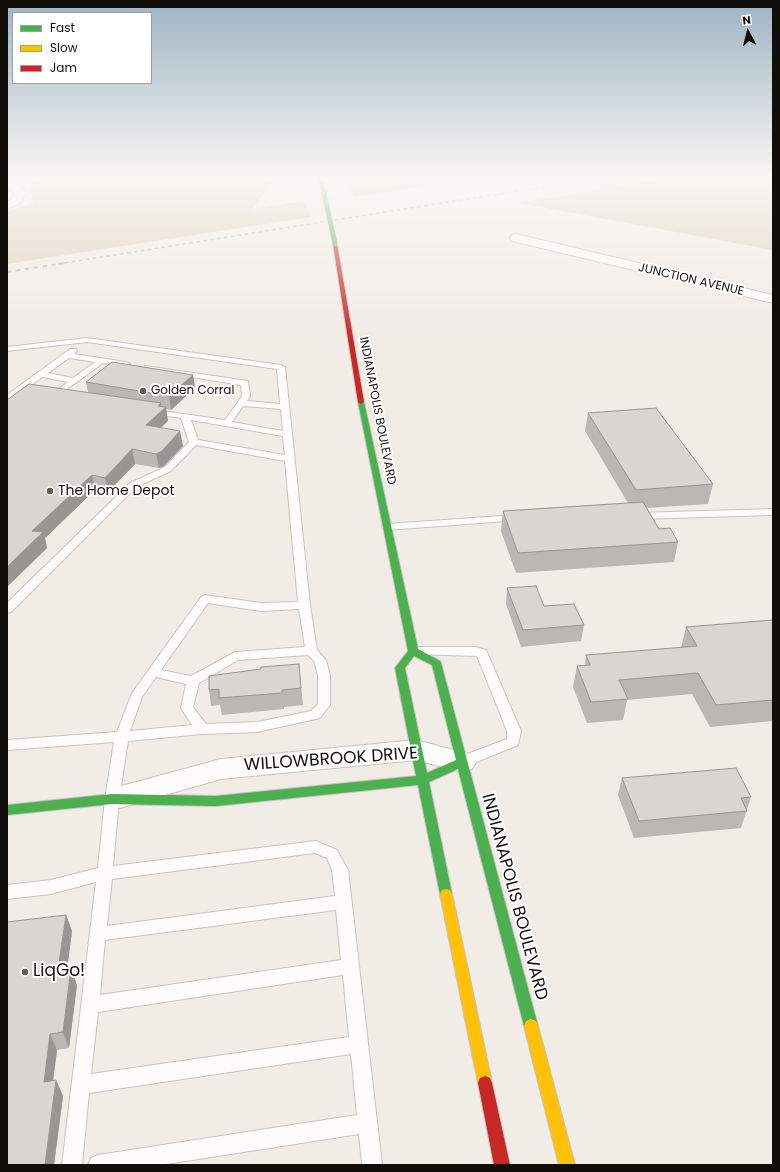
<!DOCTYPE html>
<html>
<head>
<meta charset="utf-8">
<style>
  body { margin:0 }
  #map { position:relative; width:780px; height:1172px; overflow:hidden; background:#f1ece6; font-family:Poppins,sans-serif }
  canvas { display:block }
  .frame { position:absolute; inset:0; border:8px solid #120f0b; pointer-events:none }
  .legend { position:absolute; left:12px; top:12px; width:140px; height:72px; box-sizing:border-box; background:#fff; border:1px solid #a09f9d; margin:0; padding:5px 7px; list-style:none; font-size:12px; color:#120f0b }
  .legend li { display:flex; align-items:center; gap:8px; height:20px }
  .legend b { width:20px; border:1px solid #a09f9d }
  .north { position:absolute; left:728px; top:12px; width:40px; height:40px; -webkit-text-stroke:3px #fff; paint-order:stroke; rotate:353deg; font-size:11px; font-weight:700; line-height:16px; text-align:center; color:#120f0b }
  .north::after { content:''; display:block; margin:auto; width:14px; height:18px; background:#120f0b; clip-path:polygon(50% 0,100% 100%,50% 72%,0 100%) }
</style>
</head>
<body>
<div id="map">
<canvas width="780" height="1172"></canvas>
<div class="frame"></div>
<ul class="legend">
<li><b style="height:5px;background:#4caf50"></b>Fast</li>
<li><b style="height:5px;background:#ffc107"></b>Slow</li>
<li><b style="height:5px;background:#c62828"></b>Jam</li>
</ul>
<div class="north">N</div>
</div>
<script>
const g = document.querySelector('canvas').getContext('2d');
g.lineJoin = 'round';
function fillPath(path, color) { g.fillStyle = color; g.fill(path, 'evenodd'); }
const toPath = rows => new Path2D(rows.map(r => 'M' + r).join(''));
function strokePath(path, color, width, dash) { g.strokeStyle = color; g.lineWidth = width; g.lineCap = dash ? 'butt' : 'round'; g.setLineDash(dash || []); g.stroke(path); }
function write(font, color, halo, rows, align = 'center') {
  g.font = font + ' Poppins,sans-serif'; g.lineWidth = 4; g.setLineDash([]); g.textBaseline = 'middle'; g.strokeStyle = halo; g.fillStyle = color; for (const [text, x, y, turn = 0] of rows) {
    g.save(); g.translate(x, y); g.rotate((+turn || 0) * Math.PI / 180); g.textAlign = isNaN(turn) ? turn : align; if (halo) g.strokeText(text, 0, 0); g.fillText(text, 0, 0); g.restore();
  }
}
const green = toPath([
  [52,176,241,176,272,183,252,209,304,201,311,217,7,264,7,211,33,203,30,183],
  [346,176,488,176,354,197],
  [680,176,773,176,773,250,519,203]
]);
const lane = toPath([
  [87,338,281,365,285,367,310,605,317,650,326,660,330,675,330,705,320,718,257,732,202,734,128,741,119,799,113,866,316,841,337,850,348,870,382,1165,362,1165,359,1134,160,1165,88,1165,91,1158,98,1155,357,1115,351,1054,89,1093,82,1165,62,1165,96,882,51,894,7,899,7,885,51,880,98,868,105,799,114,742,7,750,7,740,117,732,132,693,201,597,205,595,261,603,298,602,285,461,196,445,171,471,136,487,11,612,7,613,7,603,130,483,165,467,189,442,181,418,149,413,149,409,225,420,242,396,241,385,148,370,144,368,145,366,248,381,250,396,247,401,280,404,277,369,87,342,7,351,7,347,87,338],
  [243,406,281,409,283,431,232,422,243,406],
  [191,420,283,436,285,455,198,440,191,420],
  [208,603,261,611,299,609,305,647,235,652,191,676,161,670,208,603],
  [308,655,314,661,318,675,318,704,311,711,257,722,206,724,193,707,199,683,238,660,308,655],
  [156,677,186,684,181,708,192,725,130,731,142,697,156,677],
  [315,853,327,858,332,870,335,896,107,926,112,879,315,853],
  [336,910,341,960,100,995,105,940,336,910],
  [343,975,349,1037,91,1074,98,1012,343,975],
  [70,349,76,349,77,351,74,354,126,362,130,364,126,366,103,363,56,397,53,397,53,393,68,382,43,377,7,401,7,395,70,349],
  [69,358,95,362,73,378,48,373,69,358],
  [773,509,773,515,637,519,632,516,637,513,773,509],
  [516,515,521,518,520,520,387,530,382,527,387,524,516,515],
  [418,647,475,647,486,650,521,731,518,745,467,766,462,767,457,766,455,762,457,758,507,739,507,731,477,656,414,654,412,651,414,648,418,647]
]);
const street = toPath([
  [7,182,18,185,26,193,19,204,7,209,7,202,11,200,15,194,7,188,7,182],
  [516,234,773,295,773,303,512,241,510,238,512,235,516,234],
  [416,740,472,755,476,762,472,769,462,772,416,760,221,779,120,808,110,805,106,797,110,789,221,759,416,740]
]);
const fast = toPath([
  [361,400,364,402,418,649,440,661,441,663,538,1026,536,1031,531,1033,526,1031,524,1026,458,769,429,782,452,894,450,898,446,899,442,898,440,894,418,785,216,806,112,804,7,815,7,805,112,794,216,796,416,776,395,668,408,651,358,402,361,400],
  [414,656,432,665,456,760,427,773,405,668,414,656]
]);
const slow = toPath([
  [318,176,322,176,323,185,320,184,318,176],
  [446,889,450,890,452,894,492,1083,490,1088,485,1090,480,1088,478,1083,440,894,442,890,446,889],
  [531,1019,536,1021,538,1026,575,1165,559,1165,524,1026,526,1021,531,1019]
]);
const jam = toPath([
  [335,243,337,244,364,402,361,404,358,402,333,244,335,243],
  [485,1076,490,1078,492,1083,510,1165,494,1165,478,1083,480,1078,485,1076]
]);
const railFar1 = toPath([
  [58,264,612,176]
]);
const rail = toPath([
  [7,272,65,263]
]);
const fastBridge = toPath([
  [322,184,335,244]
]);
const wall = toPath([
  [193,375,195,388,171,410,166,409,168,421,160,428,183,446,164,466,159,468,135,464,108,492,95,490,45,538,47,548,7,587,88,392,86,382],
  [588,413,713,484,708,504,647,508,659,529,678,542,674,562,516,573,501,531,503,511,628,503,585,431],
  [507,588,584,625,581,641,521,647,506,604],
  [773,620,773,721,710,727,692,694,627,700,623,720,587,723,573,687,577,666,585,665,586,655,681,648,686,627],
  [299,664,303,705,284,707,284,709,222,715,220,705,211,706,209,690,261,669],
  [622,778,751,797,741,828,634,838,618,795],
  [66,915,72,931,67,969,77,985,69,1048,57,1050,53,1081,56,1080,63,1096,54,1165,7,1165]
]);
const shadedWall = toPath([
  [193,375,195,388,171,410,169,396],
  [161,403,162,410,166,407,168,421,148,440,146,425,158,406],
  [180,431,183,446,164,466,159,468,156,454],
  [132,449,135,464,108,492,105,478],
  [92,475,95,490,45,538,47,548,7,587,7,567,32,531],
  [66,915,72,931,65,986,58,970],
  [71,968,77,985,69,1048,63,1032],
  [50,1034,57,1050,51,1097,44,1082],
  [56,1080,63,1096,54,1165,45,1165]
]);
const building = toPath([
  [112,362,193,375,169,396,86,382,112,362],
  [29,384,161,403,158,406,166,407,146,425,180,431,162,451,156,454,132,449,105,478,92,475,32,531,43,532,7,567,7,400,29,384],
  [656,408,713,484,636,490,588,413,656,408],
  [643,502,659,529,670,528,678,542,518,553,503,511,643,502],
  [536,586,544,606,574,604,584,625,523,630,507,588,536,586],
  [773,620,773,700,716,705,698,673,619,680,628,699,591,702,577,666,590,665,586,655,697,646,686,627,773,620],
  [299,664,301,688,282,690,282,693,219,698,219,689,209,690,209,676,261,669,261,667,299,664],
  [736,768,751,797,741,798,747,811,639,821,622,778,736,768],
  [66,915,58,970,71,968,63,1032,50,1034,44,1082,56,1080,45,1165,7,1165,7,922,66,915]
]);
const markers = [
  [143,391,4,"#605c58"],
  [50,491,4,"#605c58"],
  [25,972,4,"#605c58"]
];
const farStreetnames = [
  ["JUNCTION AVENUE",691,280,13],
  ["INDIANAPOLIS BOULEVARD",377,411,79]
];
const farPoinames = [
  ["Golden Corral",151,391]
];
const poiNames = [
  ["The Home Depot",58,491]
];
const nearStreetnames = [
  ["WILLOWBROOK DRIVE",331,760,-4],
  ["INDIANAPOLIS BOULEVARD",514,897,75]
];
const nearPoinames = [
  ["LiqGo!",33,972]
];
fillPath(green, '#dfd1bc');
strokePath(lane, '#c8c4be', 2);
strokePath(street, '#c8c4be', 2);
strokePath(fast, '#c8c4be', 2);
strokePath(slow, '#c8c4be', 2);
strokePath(jam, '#c8c4be', 2);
fillPath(lane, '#fdfcfb');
fillPath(street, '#fdfcfb');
fillPath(fast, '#4caf50');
fillPath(slow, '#ffc107');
fillPath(jam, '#c62828');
strokePath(railFar1, '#bbb9b7', 1.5, [3.5, 3.5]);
strokePath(rail, '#bbb9b7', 2, [4.5, 4.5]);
strokePath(fastBridge, '#c8c4be', 5.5, []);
strokePath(fastBridge, '#4caf50', 4.5);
fillPath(wall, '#bbb7b3');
fillPath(shadedWall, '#989592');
fillPath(building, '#d9d5d0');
strokePath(building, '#989592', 1);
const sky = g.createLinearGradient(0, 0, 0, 340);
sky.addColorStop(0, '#9db4c4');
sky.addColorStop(0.52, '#f9f6f4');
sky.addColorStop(1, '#f9f6f400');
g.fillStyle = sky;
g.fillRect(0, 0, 780, 340);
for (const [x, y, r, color] of markers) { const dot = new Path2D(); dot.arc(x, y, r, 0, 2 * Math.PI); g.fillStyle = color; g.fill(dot); strokePath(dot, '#fff', 1.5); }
write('12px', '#120f0b', '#fff', farStreetnames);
write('12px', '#120f0b', '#fff', farPoinames, 'left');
write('14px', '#120f0b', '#fff', poiNames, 'left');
write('17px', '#120f0b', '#fff', nearStreetnames);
write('17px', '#120f0b', '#fff', nearPoinames, 'left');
</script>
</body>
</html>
